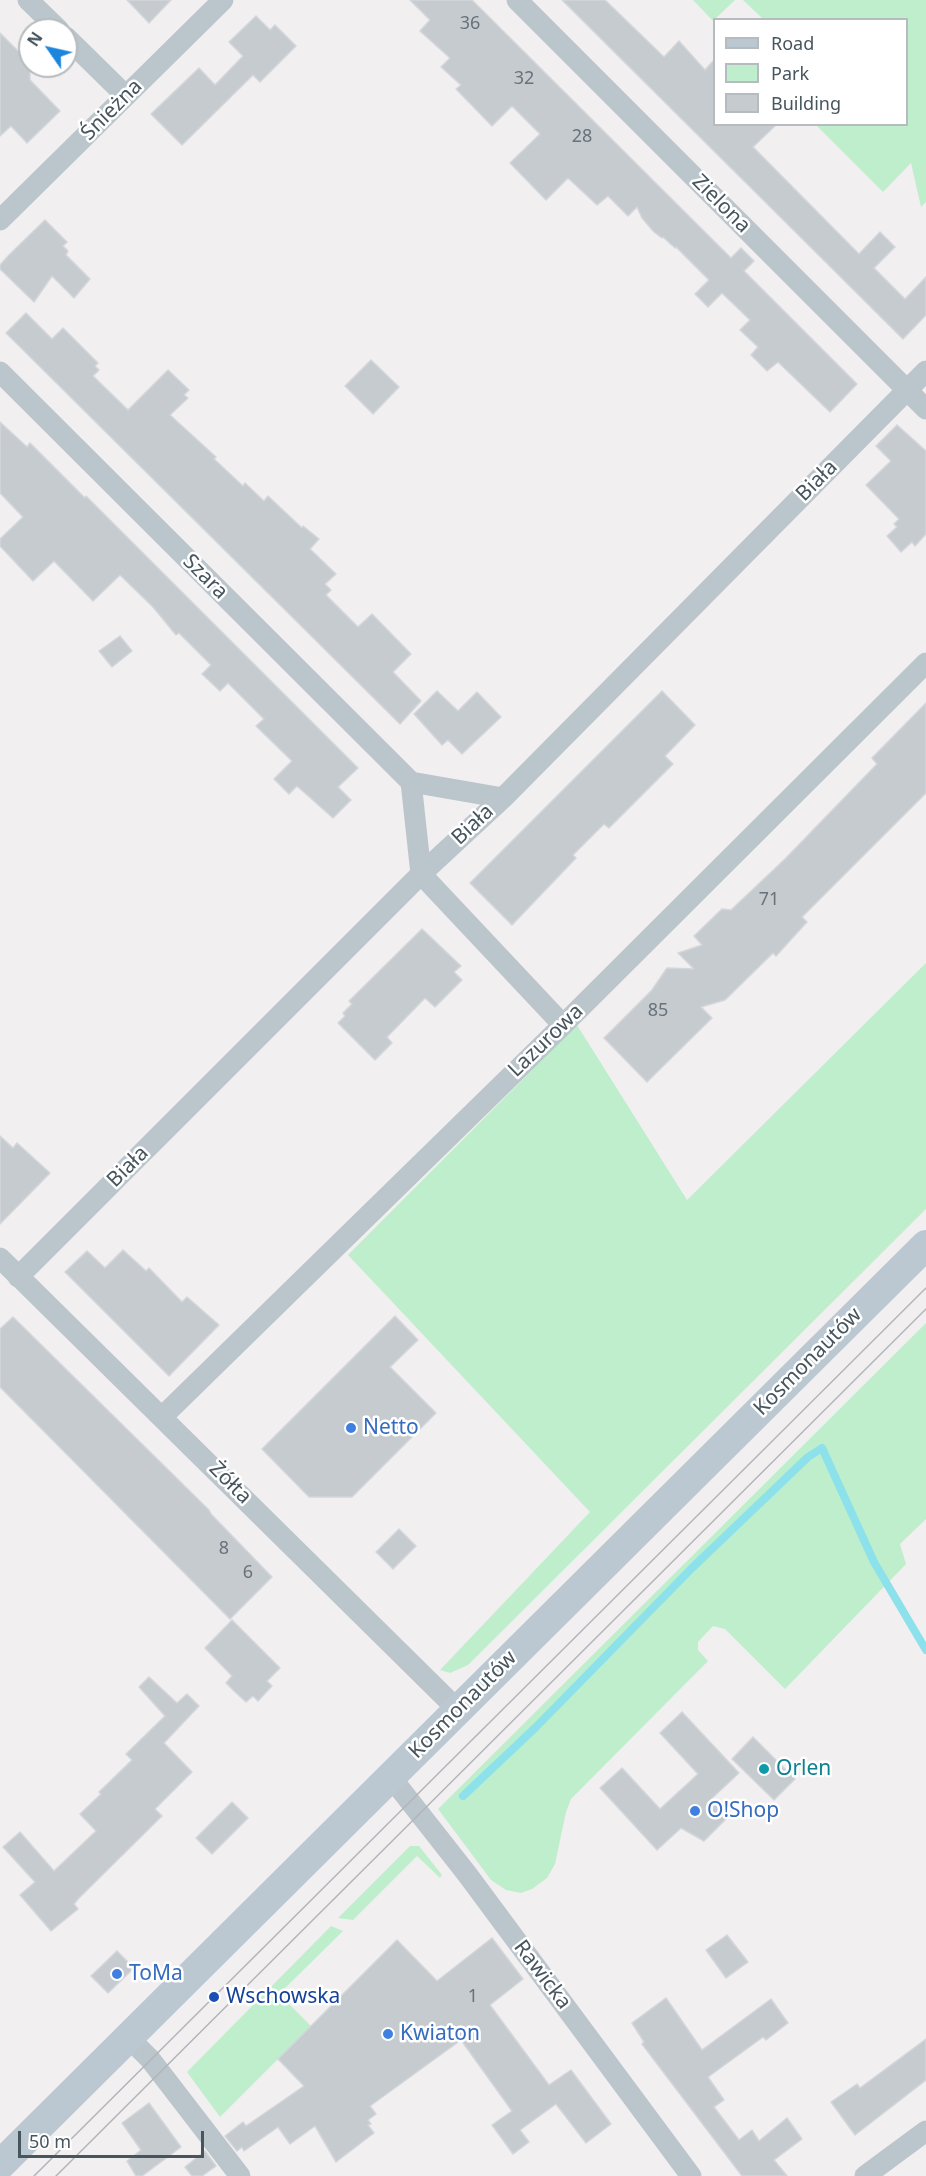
<!DOCTYPE html>
<html>
<head>
<meta charset="utf-8">
<style>
  body { margin:0 }
  #map { position:relative; width:926px; height:2176px; overflow:hidden; background:#f2eff0; font-family:"Noto Sans",sans-serif }
  canvas { display:block }
  .legend { position:absolute; left:713px; top:18px; width:195px; height:108px; box-sizing:border-box; background:#fff; border:2px solid #b5bbbe; margin:0; padding:8px 10px; list-style:none; font-size:18px; color:#47555d }
  .legend li { display:flex; align-items:center; gap:12px; height:30px }
  .legend b { width:30px; border:2px solid #b5bbbe }
  .north { position:absolute; left:18px; top:18px; width:60px; height:60px; box-sizing:border-box; background:#fff; border:2px solid #b5bbbe; border-radius:50%; rotate:304deg; font-size:16px; font-weight:700; line-height:24px; text-align:center; color:#47555d }
  .north::after { content:''; display:block; margin:auto; width:21px; height:27px; background:#1c86df; clip-path:polygon(50% 0,100% 100%,50% 72%,0 100%) }
  .scale { position:absolute; left:18px; top:2131px; width:186px; height:27px; box-sizing:border-box; border:3px solid #47555d; border-top:0; padding-left:8px; font-size:18px; line-height:21px; white-space:nowrap; color:#47555d; -webkit-text-stroke:4px #fff; paint-order:stroke }
</style>
</head>
<body>
<div id="map">
<canvas width="926" height="2176"></canvas>
<ul class="legend">
<li><b style="height:8px;background:#bbc8d1"></b>Road</li>
<li><b style="height:16px;background:#bfeecc"></b>Park</li>
<li><b style="height:16px;background:#c6cbcf"></b>Building</li>
</ul>
<div class="north">N</div>
<div class="scale">50 m</div>
</div>
<script>
const g = document.querySelector('canvas').getContext('2d');
g.lineJoin = 'round';
function fillPath(path, color) { g.fillStyle = color; g.fill(path, 'evenodd'); }
const toPath = rows => new Path2D(rows.map(r => 'M' + r).join(''));
function strokePath(path, color, width, dash) { g.strokeStyle = color; g.lineWidth = width; g.lineCap = dash ? 'butt' : 'round'; g.setLineDash(dash || []); g.stroke(path); }
function write(font, color, halo, rows, align = 'center') {
  g.font = font + ' "Noto Sans",sans-serif'; g.lineWidth = 5; g.setLineDash([]); g.textBaseline = 'middle'; g.strokeStyle = halo; g.fillStyle = color; for (const [text, x, y, turn = 0] of rows) {
    g.save(); g.translate(x, y); g.rotate((+turn || 0) * Math.PI / 180); g.textAlign = isNaN(turn) ? turn : align; if (halo) g.strokeText(text, 0, 0); g.fillText(text, 0, 0); g.restore();
  }
}
const green = toPath([
  [693,0,735,0,713,21],
  [743,0,926,0,926,202,921,207,911,163,883,192,816,125,906,124,906,20,763,19],
  [926,963,926,1209,468,1665,450,1673,440,1670,590,1512,348,1255,577,1025,687,1200],
  [926,1323,926,1519,900,1544,906,1564,785,1689,725,1629,713,1626,698,1642,698,1650,708,1661,571,1799,566,1812,555,1864,547,1878,532,1889,521,1893,506,1890,491,1880,438,1809],
  [410,1846,419,1846,442,1875,440,1878,417,1856,353,1920,338,1918],
  [331,1926,343,1931,279,1994,311,2026,220,2117,187,2072]
]);
const stream = toPath([
  [463,1796,535,1728,692,1568,808,1457,822,1448,874,1562,926,1650]
]);
const building = toPath([
  [127,0,171,0,149,23,127,0],
  [410,0,472,0,731,258,741,248,754,261,744,271,857,384,830,412,778,362,767,371,751,355,758,347,740,330,750,320,722,293,708,307,695,294,709,280,676,247,675,248,663,237,662,238,654,232,642,218,637,207,628,216,608,196,597,205,568,178,546,200,510,163,540,134,512,106,492,126,456,89,461,85,441,67,450,58,420,31,430,20,410,0],
  [562,0,605,0,664,57,679,41,705,70,714,60,714,124,777,124,753,147,859,254,880,232,895,247,874,268,905,299,926,277,926,315,903,339,562,0],
  [256,16,270,30,275,25,296,46,260,82,253,75,182,145,151,114,199,68,215,85,243,56,229,42,256,16],
  [0,33,30,63,30,80,60,111,27,143,11,126,0,136,0,33],
  [45,220,67,242,63,246,68,251,66,255,90,279,74,298,52,276,34,302,0,269,0,265,9,255,45,220],
  [26,313,52,339,63,328,98,363,95,366,99,370,93,376,128,410,168,370,189,390,184,395,188,398,170,415,216,457,214,459,243,486,245,483,264,501,268,496,302,528,303,526,319,539,310,549,336,574,325,584,331,590,326,595,358,627,372,614,411,654,393,672,421,701,400,724,6,333,26,313],
  [371,360,399,387,373,414,345,386,371,360],
  [0,422,27,447,30,443,85,498,86,496,358,768,338,787,351,800,333,818,297,786,289,794,274,779,292,761,256,726,264,719,228,683,220,691,202,674,211,665,179,633,176,635,153,607,120,575,93,601,54,561,33,581,0,546,0,539,23,517,0,493,0,422],
  [897,425,926,451,926,534,915,546,912,542,901,552,887,536,897,527,894,524,899,519,866,485,891,461,876,446,897,425],
  [120,636,132,651,112,667,99,651,120,636],
  [437,691,458,711,477,692,501,717,462,754,448,740,442,745,414,714,437,691],
  [662,691,695,725,665,756,673,764,609,828,604,824,573,855,576,858,512,925,470,883,662,691],
  [926,703,926,793,802,917,807,922,776,956,773,953,725,1000,701,1007,712,1018,647,1082,604,1038,652,990,667,968,694,969,678,953,702,945,694,936,722,909,731,910,785,859,877,764,872,758,926,703],
  [422,929,461,966,454,972,462,980,435,1007,425,998,387,1037,392,1043,375,1060,338,1023,345,1016,343,1013,352,1004,349,1001,422,929],
  [0,1136,13,1148,17,1143,50,1173,0,1224,0,1136],
  [123,1250,146,1271,149,1268,182,1302,187,1297,219,1325,169,1376,65,1272,87,1251,105,1268,123,1250],
  [395,1316,418,1340,390,1367,436,1413,352,1497,309,1497,262,1449,395,1316],
  [13,1317,209,1510,211,1514,272,1577,230,1619,0,1387,0,1329,13,1317],
  [399,1529,416,1546,393,1569,376,1552,399,1529],
  [232,1620,280,1668,267,1681,272,1686,258,1701,253,1696,246,1702,234,1691,226,1683,232,1676,205,1648,232,1620],
  [149,1677,177,1703,187,1694,199,1706,164,1743,192,1772,155,1809,162,1816,79,1898,74,1904,78,1909,51,1931,20,1895,35,1882,3,1847,20,1832,54,1871,96,1831,80,1814,101,1794,99,1792,132,1760,126,1754,165,1716,139,1687,149,1677],
  [682,1712,739,1773,710,1800,728,1817,704,1841,681,1828,657,1850,600,1788,622,1768,660,1809,698,1774,660,1733,682,1712],
  [753,1737,795,1779,774,1800,732,1759,753,1737],
  [232,1802,248,1818,212,1854,196,1838,232,1802],
  [727,1935,748,1962,726,1978,706,1950,727,1935],
  [492,1938,523,1979,490,2005,549,2085,571,2070,611,2124,586,2143,556,2104,520,2130,529,2142,513,2154,492,2125,512,2111,461,2040,370,2106,376,2114,368,2120,371,2124,368,2125,374,2133,336,2162,315,2126,290,2144,278,2127,244,2151,242,2147,237,2151,225,2136,243,2122,246,2126,304,2086,278,2059,397,1940,437,1981,492,1938],
  [117,1951,134,1968,108,1993,91,1976,117,1951],
  [666,1998,702,2050,771,1999,788,2023,766,2040,763,2037,708,2077,724,2100,714,2107,739,2140,752,2130,759,2141,787,2118,802,2139,774,2160,787,2176,742,2176,642,2044,644,2042,632,2023,666,1998],
  [926,2039,926,2080,855,2135,831,2102,857,2084,860,2088,926,2039],
  [149,2103,181,2147,142,2176,136,2176,127,2161,141,2150,122,2123,149,2103],
  [205,2151,216,2166,202,2176,192,2176,185,2167,205,2151]
]);
const minor = toPath([
  [28,0,59,30],
  [517,0,926,409],
  [66,37,126,96],
  [0,220,223,0],
  [0,372,411,782,421,874,563,1025],
  [411,782,503,798],
  [0,1258,458,1710],
  [18,1277,421,874,503,798,926,371],
  [162,1417,563,1025,926,663],
  [390,1776,467,1874,691,2176],
  [129,2038,150,2059,240,2176],
  [865,2176,926,2131]
]);
const secondary = toPath([
  [0,2165,926,1245]
]);
const tram = toPath([
  [34,2176,926,1288],
  [56,2176,926,1309]
]);
const markers = [
  [351,1428,6,"#3f7fe0"],
  [764,1769,6,"#0f9aa8"],
  [695,1811,6,"#3f7fe0"],
  [117,1974,6,"#3f7fe0"],
  [214,1997,6,"#1a4fb4"],
  [388,2034,6,"#3f7fe0"]
];
const numberNames = [
  ["36",470,24],
  ["32",524,79],
  ["28",582,137],
  ["71",769,900],
  ["85",658,1011],
  ["8",224,1549],
  ["6",248,1573],
  ["1",473,1997]
];
const streetNames = [
  ["Śnieżna",112,110,-45],
  ["Zielona",721,204,45],
  ["Biała",817,481,-45],
  ["Szara",205,577,45],
  ["Biała",473,825,-43],
  ["Lazurowa",546,1041,-44],
  ["Biała",128,1167,-45],
  ["Kosmonautów",808,1362,-45],
  ["Żółta",230,1483,45],
  ["Kosmonautów",463,1705,-45],
  ["Rawicka",542,1975,53]
];
const shopNames = [
  ["Netto",363,1428],
  ["O!Shop",707,1811],
  ["ToMa",129,1974],
  ["Kwiaton",400,2034]
];
const cultureNames = [
  ["Orlen",776,1769]
];
const transitNames = [
  ["Wschowska",226,1997]
];
fillPath(green, '#bfeecc');
strokePath(stream, '#8ce1eb', 8);
fillPath(building, '#c6cbcf');
strokePath(building, '#d3d6db', 1.5);
strokePath(minor, '#bbc5cc', 21);
strokePath(secondary, '#bbc8d1', 30);
strokePath(tram, '#b2b5ba', 1.5);
for (const [x, y, r, color] of markers) { const dot = new Path2D(); dot.arc(x, y, r, 0, 2 * Math.PI); g.fillStyle = color; g.fill(dot); strokePath(dot, '#fff', 2); }
write('18px', '#67727a', null, numberNames);
write('21px', '#47555d', '#fff', streetNames);
write('21px', '#366cbe', '#fff', shopNames, 'left');
write('21px', '#0d838f', '#fff', cultureNames, 'left');
write('21px', '#164399', '#fff', transitNames, 'left');
</script>
</body>
</html>
